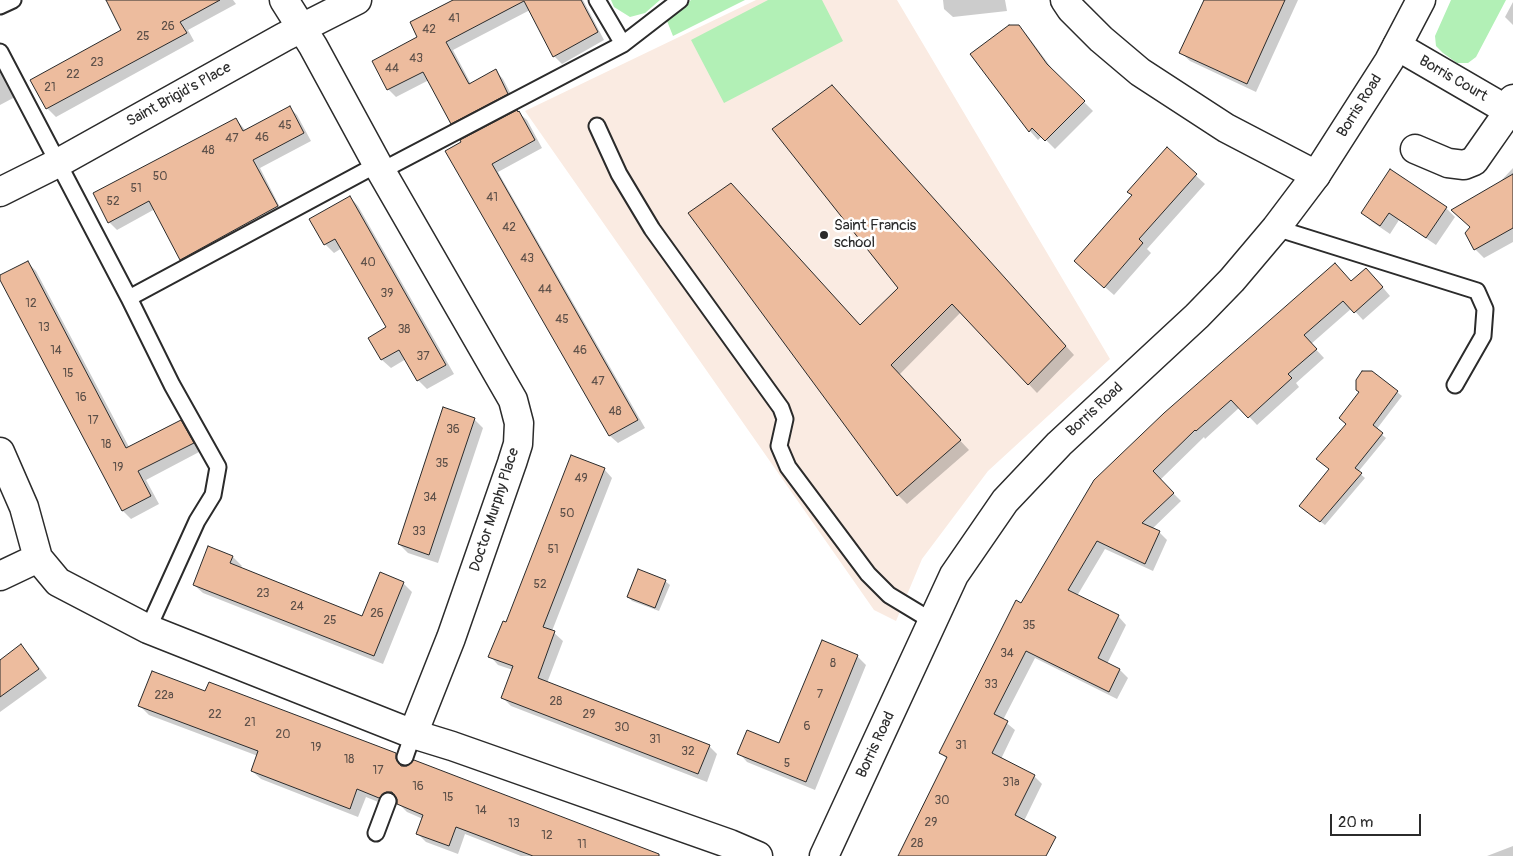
<!DOCTYPE html>
<html>
<head>
<meta charset="utf-8">
<style>
  body { margin:0 }
  #map { position:relative; width:1513px; height:856px; overflow:hidden; background:#fff; font-family:Pangolin,sans-serif }
  canvas { display:block }
  .scale { position:absolute; left:1330px; top:814px; width:91px; height:22px; box-sizing:border-box; border:2px solid #2b2b2b; border-top:0; padding-left:6px; font-size:15px; line-height:18px; white-space:nowrap; color:#2b2b2b; -webkit-text-stroke:4px #fff; paint-order:stroke }
</style>
</head>
<body>
<div id="map">
<canvas width="1513" height="856"></canvas>
<div class="scale">20 m</div>
</div>
<script>
const g = document.querySelector('canvas').getContext('2d');
g.lineJoin = 'round';
function fillPath(path, color) { g.fillStyle = color; g.fill(path, 'evenodd'); }
const toPath = rows => new Path2D(rows.map(r => 'M' + r).join(''));
function strokePath(path, color, width, dash) { g.strokeStyle = color; g.lineWidth = width; g.lineCap = dash ? 'butt' : 'round'; g.setLineDash(dash || []); g.stroke(path); }
function write(font, color, halo, rows, align = 'center') {
  g.font = font + ' Pangolin,sans-serif'; g.lineWidth = 5; g.setLineDash([]); g.textBaseline = 'middle'; g.strokeStyle = halo; g.fillStyle = color; for (const [text, x, y, turn = 0] of rows) {
    g.save(); g.translate(x, y); g.rotate((+turn || 0) * Math.PI / 180); g.textAlign = isNaN(turn) ? turn : align; if (halo) g.strokeText(text, 0, 0); g.fillText(text, 0, 0); g.restore();
  }
}
const built = toPath([
  [756,0,897,0,1110,359,988,471,922,559,896,621,874,610,525,111]
]);
const green = toPath([
  [611,0,660,0,645,13,630,17,614,7],
  [691,0,745,0,673,36,667,21],
  [768,0,822,0,843,41,724,103,691,40],
  [1451,0,1506,0,1476,57,1468,63,1457,63,1443,53,1436,46,1435,36]
]);
const shadow = toPath([
  [107,0,233,0,236,4,188,30,194,41,56,117,47,108,32,80,123,30],
  [456,0,583,0,604,40,562,64,554,56,530,10,453,50,471,84,496,71,503,79,515,102,460,131,452,123,429,80,396,97,388,89,419,37],
  [943,0,1005,0,1007,11,953,17,944,9],
  [1241,0,1298,0,1256,92,1190,61,1181,53],
  [1513,2,1513,25,1505,17],
  [1018,26,1027,35,1056,74,1093,111,1055,149,1042,136,1038,140,1030,131,972,54],
  [0,68,15,97,0,105],
  [840,96,1074,355,1037,393,961,312,899,375,969,450,907,504,898,495,690,213,860,327,900,288],
  [290,108,297,115,311,141,260,168,284,215,189,267,181,259,155,209,117,230,109,222,236,119,246,131],
  [519,113,527,120,542,148,498,172,645,428,618,443,610,436,447,151],
  [1167,149,1205,184,1147,249,1151,253,1114,295,1084,269,1133,196],
  [1513,168,1513,242,1484,258,1475,249,1497,185],
  [350,197,358,206,454,374,427,389,418,380,406,359,391,368,382,360,370,338,388,328,342,248,334,253,325,244],
  [1446,208,1455,217,1436,245,1399,220,1390,234,1371,221,1363,212],
  [28,263,36,271,129,447,181,422,189,430,201,451,146,480,159,504,131,519,123,511,0,278],
  [1374,277,1390,296,1363,320,1352,308,1311,344,1324,358,1296,383,1299,387,1257,425,1240,407,1205,439,1204,437,1160,480,1181,501,1152,529,1159,532,1167,540,1153,571,1105,549,1077,596,1118,616,1126,625,1107,664,1120,670,1128,678,1117,699,1035,658,1003,720,1015,730,1001,759,1034,776,1042,784,1024,821,1043,856,898,856,947,759,941,753,1021,604,1095,481,1351,282],
  [1372,372,1402,396,1376,430,1386,438,1358,472,1365,478,1325,525,1305,510,1330,470,1360,393],
  [474,419,483,428,438,563,408,553,399,544],
  [604,469,612,478,552,631,563,641,547,683,709,746,717,754,707,782,511,706,502,697,513,670,498,665,490,656,507,624],
  [209,548,233,557,242,566,240,568,363,617,403,583,412,592,383,664,203,593,194,585],
  [665,581,670,585,659,611,632,601,628,597],
  [21,646,30,655,47,678,0,712,0,661],
  [857,656,866,665,815,790,747,762,739,753,780,745],
  [206,693,396,754,405,763,404,767,408,767,414,761,661,856,521,856,465,834,458,854,426,842,417,833,423,819,407,812,398,803,398,801,391,802,388,806,366,797,358,817,261,779,252,771,258,756,149,715,140,706],
  [1513,846,1513,856,1487,856]
]);
const building = toPath([
  [106,0,220,0,180,22,187,33,46,109,30,80,121,30,106,0],
  [453,0,581,0,598,32,553,57,524,1,446,42,469,84,496,69,508,94,451,124,423,72,387,90,372,61,417,37,410,22,453,0],
  [1204,0,1285,0,1247,84,1179,53,1204,0],
  [1009,25,1019,25,1047,64,1085,101,1045,141,1032,128,1029,132,970,54,1009,25],
  [832,85,1066,346,1028,385,952,304,891,365,961,440,897,496,688,213,731,183,860,325,898,288,772,129,832,85],
  [290,106,304,133,253,160,278,206,180,260,149,201,108,223,93,193,236,118,243,131,290,106],
  [517,110,518,112,519,111,535,140,492,164,638,420,609,436,445,151,461,142,460,140,517,110],
  [1167,147,1197,174,1139,239,1143,243,1104,288,1074,261,1132,195,1127,192,1167,147],
  [1390,169,1447,207,1426,238,1389,213,1380,226,1361,213,1390,169],
  [1513,174,1513,228,1474,250,1465,233,1470,227,1451,210,1513,174],
  [350,196,446,365,417,381,399,350,381,360,368,338,386,327,335,239,324,245,309,219,350,196],
  [28,261,126,448,181,420,194,443,138,471,151,496,122,511,0,280,0,275,28,261],
  [1335,263,1351,281,1366,268,1383,287,1354,313,1343,301,1304,335,1317,349,1288,374,1292,378,1248,418,1231,400,1196,431,1195,430,1153,471,1174,493,1142,523,1160,531,1145,564,1097,541,1068,590,1119,615,1098,658,1120,669,1109,692,1026,651,994,714,1008,721,992,753,1035,775,1015,815,1056,837,1046,856,898,856,947,757,939,753,1016,600,1021,603,1094,480,1164,413,1335,263],
  [1362,371,1372,371,1398,391,1373,425,1383,433,1355,468,1362,473,1320,522,1299,506,1329,469,1316,459,1346,424,1339,418,1359,392,1356,390,1356,380,1362,371],
  [443,407,475,418,429,555,398,544,443,407],
  [571,455,605,468,543,627,555,631,538,678,710,745,698,774,501,698,513,666,488,657,503,621,506,622,571,455],
  [208,546,233,556,230,563,362,616,380,572,404,582,374,656,193,585,208,546],
  [638,569,666,580,655,608,627,597,638,569],
  [822,640,858,655,806,782,737,754,747,730,779,743,822,640],
  [21,644,39,669,0,697,0,660,21,644],
  [152,671,205,691,209,682,396,753,396,759,401,766,407,766,414,760,659,854,659,856,533,856,456,827,449,846,416,834,423,815,397,804,397,799,392,792,386,792,379,798,357,789,350,809,251,771,258,751,138,706,152,671]
]);
const service = toPath([
  [597,0,623,44],
  [0,6,13,0],
  [0,52,129,298,172,385,218,467,213,495,197,521,148,629],
  [597,126,619,174,652,229,781,408,785,419,779,446,788,467,868,574,889,595,932,621],
  [381,171,623,44,680,0],
  [1276,228,1477,291,1485,309,1483,336,1455,385],
  [129,298,378,164],
  [405,757,413,734],
  [376,833,388,801]
]);
const minor = toPath([
  [284,0,313,46,381,171,513,400,519,423,518,444,512,463,451,638,413,734],
  [1065,0,1071,9,1101,39,1140,72,1226,128,1316,175],
  [1397,46,1509,111],
  [1415,149,1448,163,1464,165,1474,161,1509,111,1513,99],
  [0,192,58,163,284,37,357,0],
  [0,452,24,507,38,558,58,582,148,629,413,734,452,746,730,844,758,856],
  [0,576,38,558]
]);
const tertiary = toPath([
  [824,856,954,575,1005,501,1059,444,1197,316,1232,280,1276,228,1316,175,1389,61,1421,0]
]);
const markers = [
  [824,235,5,"#2b2b2b"]
];
const numberNames = [
  ["41",454,19],
  ["26",168,27],
  ["42",429,30],
  ["25",143,37],
  ["43",416,59],
  ["23",97,63],
  ["44",392,69],
  ["22",73,75],
  ["21",50,88],
  ["45",285,126],
  ["46",262,138],
  ["47",232,139],
  ["48",208,151],
  ["50",160,177],
  ["51",136,189],
  ["41",492,198],
  ["52",113,202],
  ["42",509,228],
  ["43",527,259],
  ["40",368,263],
  ["44",545,290],
  ["39",387,294],
  ["12",31,304],
  ["45",562,320],
  ["13",44,328],
  ["38",404,330],
  ["14",56,351],
  ["46",580,351],
  ["37",423,357],
  ["15",68,374],
  ["47",598,382],
  ["16",81,398],
  ["48",615,412],
  ["17",93,421],
  ["36",453,430],
  ["18",106,445],
  ["35",442,464],
  ["19",118,468],
  ["49",581,479],
  ["34",430,498],
  ["50",567,514],
  ["33",419,532],
  ["51",553,550],
  ["52",540,585],
  ["23",263,594],
  ["24",297,607],
  ["26",377,614],
  ["25",330,621],
  ["35",1029,626],
  ["34",1007,654],
  ["8",833,664],
  ["33",991,685],
  ["7",820,695],
  ["22a",164,696],
  ["28",556,702],
  ["22",215,715],
  ["29",589,715],
  ["21",250,723],
  ["6",807,727],
  ["30",622,728],
  ["20",283,735],
  ["31",655,740],
  ["31",961,746],
  ["19",316,748],
  ["32",688,752],
  ["18",349,760],
  ["5",787,764],
  ["17",378,771],
  ["31a",1011,783],
  ["16",418,787],
  ["15",448,798],
  ["30",942,801],
  ["14",481,811],
  ["29",931,823],
  ["13",514,824],
  ["12",547,836],
  ["28",917,844],
  ["11",582,845]
];
const streetNames = [
  ["Borris Court",1453,79,30],
  ["Saint Brigid's Place",179,95,-29],
  ["Borris Road",1360,106,-58],
  ["Borris Road",1095,410,-43],
  ["Doctor Murphy Place",495,510,-72],
  ["Borris Road",876,745,-65]
];
const poiNames = [
  ["Saint Francis",834,226],
  ["school",834,243]
];
fillPath(built, '#faebe2');
fillPath(green, '#b2f0b6');
fillPath(shadow, '#0003');
fillPath(building, '#edbc9e');
strokePath(building, '#2b2b2b', 1);
strokePath(service, '#2b2b2b', 19);
strokePath(minor, '#2b2b2b', 31);
strokePath(tertiary, '#2b2b2b', 31);
strokePath(service, '#fff', 15);
strokePath(minor, '#fff', 28);
strokePath(tertiary, '#fff', 28);
for (const [x, y, r, color] of markers) { const dot = new Path2D(); dot.arc(x, y, r, 0, 2 * Math.PI); g.fillStyle = color; g.fill(dot); strokePath(dot, '#fff', 2); }
write('12px', '#5c4f48', null, numberNames);
write('15px', '#2b2b2b', '#fff', streetNames);
write('15px', '#2b2b2b', '#fff', poiNames, 'left');
</script>
</body>
</html>
